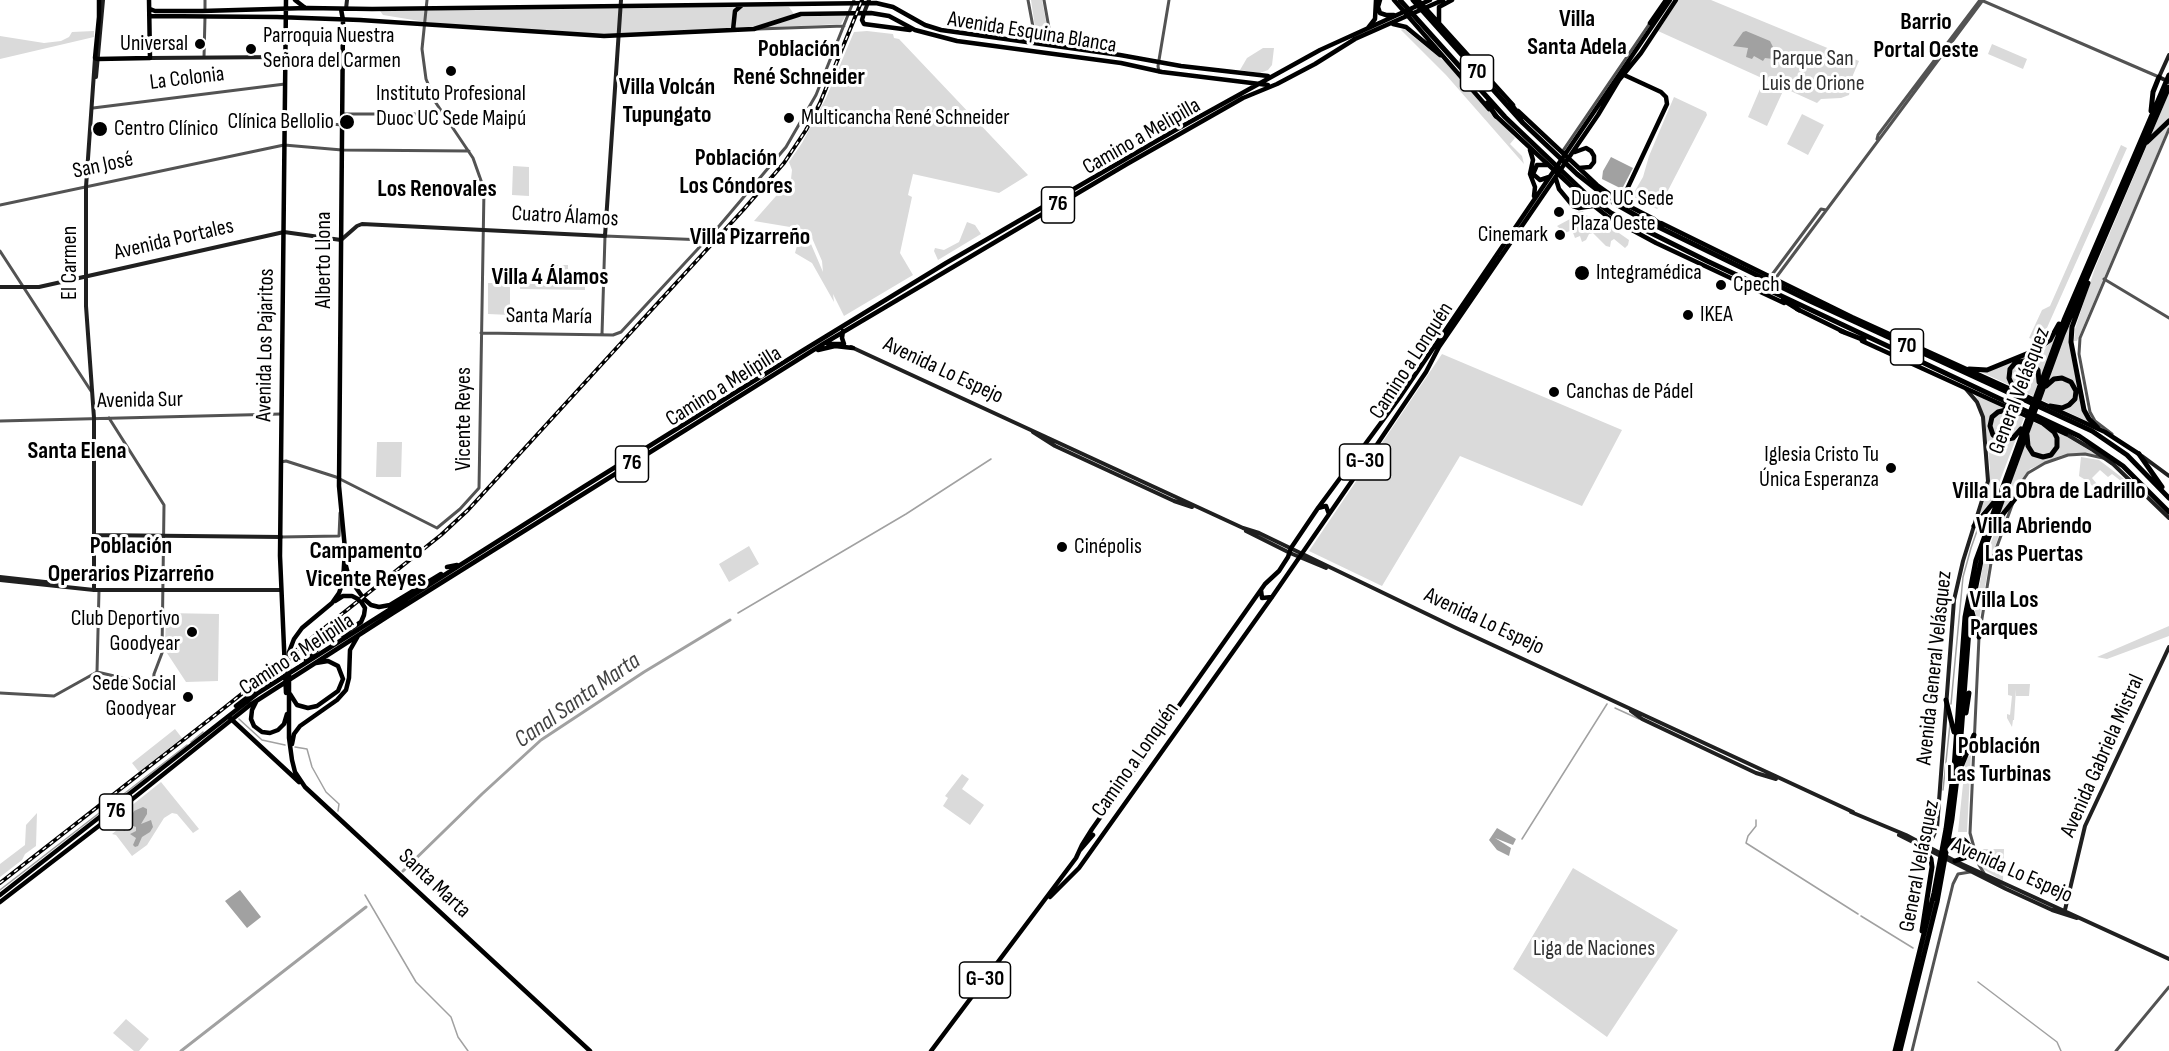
<!DOCTYPE html>
<html>
<head>
<meta charset="utf-8">
<style>
  body { margin:0 }
  canvas { display:block; background:#fff }
</style>
</head>
<body>
<canvas width="2169" height="1051"></canvas>
<script>
const g = document.querySelector('canvas').getContext('2d');
g.lineJoin = 'round';
function fillPath(path, color) { g.fillStyle = color; g.fill(path, 'evenodd'); }
const toPath = rows => new Path2D(rows.map(r => 'M' + r).join(''));
function strokePath(path, color, width, dash) { g.strokeStyle = color; g.lineWidth = width; g.lineCap = dash ? 'butt' : 'round'; g.setLineDash(dash || []); g.stroke(path); }
function write(font, color, halo, rows, align = 'center') {
  g.font = font + ' "Sofia Sans Condensed",sans-serif'; g.lineWidth = 6; g.setLineDash([]); g.textBaseline = 'middle'; g.strokeStyle = halo; g.fillStyle = color; for (const [text, x, y, turn = 0] of rows) {
    g.save(); g.translate(x, y); g.rotate((+turn || 0) * Math.PI / 180); g.textAlign = isNaN(turn) ? turn : align; if (halo) g.strokeText(text, 0, 0); g.fillText(text, 0, 0); g.restore();
  }
}
const green = toPath([
  [1031,0,1042,0,1050,43,1037,41],
  [1679,0,1711,0,1859,61,1853,75,1849,95,1841,98,1821,99,1817,103,1658,31],
  [693,6,789,7,796,17,846,15,841,24,604,35,438,24,383,15,380,11],
  [1404,29,1445,62,1515,138,1510,144,1522,156,1524,164,1446,75,1401,30],
  [94,31,94,37,0,59,0,36,44,43,61,41,69,37,72,32],
  [867,31,893,34,894,38,899,39,1028,175,999,193,913,174,908,195,912,197,900,253,913,275,844,316,833,294,834,302,812,263,795,253,798,242,797,233,808,237,823,272,822,261,812,238,802,229,754,221,791,179,792,170,789,162,802,143,826,98,854,32],
  [1992,44,2027,59,2023,69,1988,54],
  [1263,48,1274,48,1272,65,1268,70,1260,73,1240,70,1247,58],
  [1763,82,1783,91,1767,126,1748,117],
  [2169,93,2169,126,2077,341,2074,341,2075,329,2095,268],
  [1674,97,1706,112,1707,115,1660,206,1657,209,1632,196,1643,177,1649,156],
  [1802,114,1824,125,1808,155,1787,144],
  [2121,145,2127,148,2046,330,2035,340,2029,338,2042,310,2050,306],
  [513,166,529,167,529,196,512,195],
  [1583,211,1585,215,1599,219,1629,240,1628,245,1625,248,1614,239,1611,241,1610,247,1606,246,1593,233,1589,234,1586,240,1582,242,1580,236,1575,238,1572,230,1565,233,1557,226,1570,219,1575,212],
  [967,222,975,225,981,234,938,260,934,251,935,248,944,250,959,242],
  [554,265,568,265,568,282,585,282,585,290,520,289,520,281,554,281],
  [488,283,510,283,510,315,488,314],
  [2063,322,2071,326,2070,330,2089,422,1981,372,2034,353,2047,346,2055,337],
  [1442,354,1622,430,1582,506,1460,456,1382,586,1309,551],
  [1974,394,2024,418,1992,501,1979,515,1988,491,1990,469,1985,419,1979,401],
  [2033,422,2060,433,2097,455,2080,453,2062,455,2030,469,2019,483,2012,499,1998,516],
  [377,442,402,442,401,477,376,477],
  [2081,457,2099,460,2124,479,2121,481,2112,474,2108,477,2100,470,2092,478,2097,484,2093,487,2089,482,2079,476],
  [2007,512,1989,564,1978,626,1975,611,1983,565,1998,523],
  [749,546,759,564,729,582,719,564],
  [166,613,219,614,218,681,186,682,165,650],
  [2169,626,2169,636,2107,659,2097,657],
  [2008,684,2030,684,2029,696,2016,696,2016,689,2014,720,2013,720,2012,727,2007,718,2007,714,2010,715,2012,696,2008,695],
  [175,729,182,738,139,772,132,763],
  [1971,755,1967,832,1958,832,1965,765,1967,757],
  [962,774,969,779,962,789,984,805,970,825,943,806,948,798,945,796],
  [161,782,199,829,193,833,177,814,172,813,164,818,147,845,132,856,116,835,112,834,127,822,121,814],
  [37,813,36,846,25,854,22,860,0,877,0,864,25,845,26,825],
  [1976,849,2004,849,2003,881,1983,869],
  [1573,868,1678,930,1607,1037,1513,969],
  [126,1019,149,1039,139,1051,134,1051,113,1033]
]);
const water = toPath([
  [1746,31,1770,41,1773,47,1773,59,1765,58,1763,61,1754,56,1752,59,1746,57,1748,48,1733,46,1743,32],
  [1611,157,1633,168,1622,189,1602,179,1603,171],
  [143,807,147,809,147,814,141,824,151,820,153,827,150,832,142,837,138,846,135,847,133,845,136,838,130,834,136,831,136,827,133,826,124,831,122,828,129,821,134,811],
  [1497,828,1516,839,1513,845,1495,838,1511,848,1509,856,1497,850,1489,840],
  [240,890,261,917,247,928,225,901]
]);
const stream = toPath([
  [738,613,906,514,991,459],
  [1951,704,1963,577,1971,548,1978,528],
  [1615,708,1639,719],
  [239,719,262,740,285,745],
  [191,742,203,732],
  [295,747,307,749,312,767,326,792,339,804,338,811],
  [1943,790,1950,724],
  [1756,820,1756,826,1748,836,1746,843,1858,914],
  [1522,839,1607,704],
  [0,890,187,745],
  [365,895,416,982,451,1017,458,1037,468,1051],
  [1861,916,1913,948],
  [1978,982,2057,1042,2061,1051]
]);
const canal = toPath([
  [403,871,482,794,541,740,644,672,730,620],
  [181,1051,366,907]
]);
const tertiary = toPath([
  [205,0,205,11],
  [1028,0,1036,43],
  [1044,0,1052,45],
  [1981,0,2159,77],
  [758,29,844,26],
  [204,57,205,17],
  [1159,72,1158,66,1169,0],
  [93,108,285,84],
  [342,114,428,114,441,110],
  [285,116,289,120,342,125],
  [1877,139,1878,135,1980,0],
  [1562,152,1650,23],
  [0,205,284,145,342,150,469,151],
  [0,251,91,391],
  [1771,276,1821,209,1826,210],
  [1775,279,1983,0],
  [2104,279,2169,318],
  [481,333,613,335,621,332,720,225,786,147,816,95,854,0],
  [602,334,605,236,705,240],
  [0,421,281,414],
  [2112,434,2095,421,2090,412,2079,354,2080,338,2169,129],
  [281,462,286,461,336,477,437,528,460,509,479,488,484,189,473,158,436,103,426,79,422,49,427,0],
  [281,537,339,536,340,513],
  [97,672,99,590],
  [0,693,54,696,97,672,153,685,154,674,162,653,164,505,109,418],
  [1984,873,1979,865,1970,833,1979,637,1991,563,2019,486,2028,473,2045,463,2068,455,2085,454,2103,458],
  [1912,1051,1953,884,1958,874,1970,872],
  [2116,1051,2169,987]
]);
const secondary = toPath([
  [346,9,347,0],
  [864,13,869,0],
  [2169,55,2159,77,2169,82],
  [150,58,285,57],
  [96,77,103,0],
  [0,287,39,287,284,232,341,240,357,226,362,224,605,236,621,0],
  [851,347,1243,528,1259,533,1456,628,1853,812],
  [1033,432,1055,446,1174,501,1192,507],
  [2066,434,2093,450,2113,464,2169,518],
  [2142,456,2169,476],
  [1246,531,1290,553,1326,568],
  [94,535,281,537],
  [0,577,63,584],
  [0,580,94,590,281,590],
  [94,590,94,418,86,306,86,187,95,58],
  [1631,711,1642,719,1756,773,1776,779],
  [1851,812,1906,835,1955,861,2169,959],
  [1899,835,2006,889,2052,910,2077,918],
  [1920,841,1927,842,1932,839,1937,828,1954,600,1963,561,1988,481,1983,417,1977,402,1966,389],
  [2064,914,2085,826,2169,647]
]);
const primary = toPath([
  [99,0,99,17,95,58,98,59,150,58,149,0],
  [295,0,304,7],
  [1380,0,1378,7,1380,13,1386,15,1394,15],
  [1394,0,1489,109],
  [1418,0,1513,105],
  [150,9,155,11,202,11,307,8,372,9,876,3,893,7,925,25,941,30,1120,55,1181,66,1268,76],
  [341,9,343,20,339,486,345,549,343,582,339,593,332,603,302,628,294,639,289,652,289,738,292,760,295,772,305,787,590,1051],
  [864,13,862,20,864,24,910,30],
  [150,16,277,17,360,20,604,36,754,29,801,14,871,13,889,16,915,30,957,41,1121,63,1162,72,1268,85],
  [1439,23,1439,7,1452,0],
  [1650,23,1666,0],
  [1393,24,1406,27,1440,55],
  [1368,28,1375,19,1376,0],
  [733,30,735,11,742,5],
  [1518,111,1597,185,1621,202,1654,219],
  [1495,115,1584,198,1608,217,1656,243,1784,303],
  [1530,150,1533,160,1530,174,1535,187,1534,196],
  [1575,152,1586,148,1591,151,1594,156,1594,162,1590,167,1579,168],
  [1547,165,1537,165,1533,174,1540,180,1549,177],
  [1556,179,1559,189,1573,206,1579,208,1593,206],
  [1621,202,1667,104,1666,97,1661,92,1622,74],
  [1661,223,1852,317,2105,432,2139,454],
  [1797,309,1844,332],
  [1862,341,2066,434],
  [828,344,844,344,842,338,843,331],
  [818,350,835,346,853,348],
  [1318,508,1326,506,1329,514],
  [346,566,349,578,364,599,371,605,379,607,390,605,441,574],
  [447,567,457,565],
  [1261,590,1262,598,1272,597],
  [335,601,343,596,352,596,360,600,365,608,364,615,361,622,341,635],
  [306,660,324,643],
  [286,693,280,556,286,0],
  [290,694,297,705,308,708,317,706,338,691,343,679,338,666,328,661,316,663],
  [256,702,252,710,251,719,254,726,262,732,270,733,278,730,284,724,287,714],
  [236,706,274,677,282,660],
  [230,718,299,782],
  [292,744,294,734,300,726,337,700,346,690,349,678,350,650,358,636],
  [1080,850,1093,835],
  [0,895,258,693,585,486,802,351,946,263,1179,128,1320,50,1430,0],
  [1050,897,1079,868,1272,597,1376,446,1426,372,1439,347,1598,115,1619,80,1641,53,1676,0],
  [0,902,100,825,250,705,393,613,823,344,1127,164,1243,98,1277,84,1315,64,1355,39,1443,0],
  [931,1051,1076,858,1082,845,1092,829,1265,584,1279,571,1288,557,1291,548,1318,508,1400,397,1670,0]
]);
const motorway = toPath([
  [1400,0,1505,117,1587,195,1611,213,1707,261,2079,436,2123,466,2169,512],
  [1413,0,1523,123,1577,174,1614,203,1644,220,1810,301,2092,431,2127,455,2169,498],
  [1487,103,1496,116],
  [1511,104,1521,118],
  [2151,111,2153,92,2159,77],
  [2147,142,2169,121],
  [1653,219,1662,225],
  [2088,283,2072,327,2071,342,2084,410,2089,419,2098,428],
  [1783,300,1799,310],
  [1841,331,1864,340],
  [1969,369,1987,370,2036,350,2050,340,2059,324],
  [2046,386,2054,379,2062,378,2071,382,2076,391,2075,399,2069,405,2062,408,2050,406],
  [2021,393,2012,385,2009,378,2010,369,2015,363,2024,361,2033,364,2038,370,2039,382],
  [2019,413,2006,410,1998,412,1992,417,1990,426,1993,435,2003,440,2013,438,2021,429],
  [2027,435,2028,446,2033,454,2043,457,2051,455,2057,447,2057,438,2054,432,2044,424],
  [2139,454,2162,487],
  [1995,524,2015,499],
  [1974,526,1994,502],
  [1972,612,1979,637],
  [1946,700,1954,732],
  [1966,713,1969,693],
  [1961,767,1974,735],
  [1948,846,1952,841,1959,839,1964,840,1969,845,1970,851,1967,857,1955,861],
  [1922,931,1932,867,1931,859,1924,849],
  [1895,1051,1934,893,1946,829,1954,768,1965,617,1976,560,2064,320,2169,75],
  [1900,1051,1937,902,1952,819,1959,762,1970,616,1982,556,2063,334,2169,87]
]);
const rail = toPath([
  [0,883,219,712,441,535,468,510,744,209,784,163,806,130,820,103,862,0]
]);
const markers = [
  [200,44,6,"#000"],
  [251,49,6,"#000"],
  [451,71,6,"#000"],
  [789,118,6,"#000"],
  [347,122,8,"#000"],
  [100,129,8,"#000"],
  [1559,212,6,"#000"],
  [1560,235,6,"#000"],
  [1582,273,8,"#000"],
  [1721,285,6,"#000"],
  [1688,315,6,"#000"],
  [1554,392,6,"#000"],
  [1891,468,6,"#000"],
  [1062,547,6,"#000"],
  [192,632,6,"#000"],
  [188,697,6,"#000"]
];
const shields = [
  [1477,73,33],
  [1058,205,33],
  [1907,347,33],
  [1365,462,51],
  [632,464,33],
  [116,812,33],
  [985,980,51]
];
const shieldNames = [
  ["70",1477,73],
  ["76",1058,205],
  ["70",1907,347],
  ["G-30",1365,462],
  ["76",632,464],
  ["76",116,812],
  ["G-30",985,980]
];
const streetNames = [
  ["Avenida Esquina Blanca",1032,33,9],
  ["La Colonia",187,79,-7],
  ["Camino a Melipilla",1142,137,-30],
  ["San José",103,166,-12],
  ["Cuatro Álamos",565,217,3],
  ["Avenida Portales",174,240,-13],
  ["Alberto Llona",324,260,-90],
  ["El Carmen",70,263,-90],
  ["Santa María",549,317,1],
  ["Avenida Los Pajaritos",266,345,-89],
  ["Camino a Lonquén",1412,361,-57],
  ["Avenida Lo Espejo",943,371,25],
  ["Camino a Melipilla",724,387,-32],
  ["General Velásquez",2020,391,-69],
  ["Avenida Sur",140,401,-1],
  ["Vicente Reyes",464,419,-90],
  ["Avenida Lo Espejo",1484,622,25],
  ["Camino a Melipilla",297,655,-33],
  ["Avenida General Velásquez",1935,668,-84],
  ["Avenida Gabriela Mistral",2103,756,-66],
  ["Camino a Lonquén",1136,760,-55],
  ["General Velásquez",1920,866,-79],
  ["Avenida Lo Espejo",2012,871,24],
  ["Santa Marta",434,884,43]
];
const poiNames = [
  ["Parroquia Nuestra",263,36],
  ["Señora del Carmen",263,61],
  ["Universal",188,44,"right"],
  ["Instituto Profesional",451,94,"center"],
  ["Duoc UC Sede Maipú",451,119,"center"],
  ["Multicancha René Schneider",801,118],
  ["Clínica Bellolio",334,122,"right"],
  ["Centro Clínico",114,129],
  ["Duoc UC Sede",1571,199],
  ["Plaza Oeste",1571,224],
  ["Cinemark",1548,235,"right"],
  ["Integramédica",1596,273],
  ["Cpech",1733,285],
  ["IKEA",1700,315],
  ["Canchas de Pádel",1566,392],
  ["Iglesia Cristo Tu",1879,455,"right"],
  ["Única Esperanza",1879,480,"right"],
  ["Cinépolis",1074,547],
  ["Club Deportivo",180,619,"right"],
  ["Goodyear",180,644,"right"],
  ["Sede Social",176,684,"right"],
  ["Goodyear",176,709,"right"]
];
const parkNames = [
  ["Parque San",1813,59],
  ["Luis de Orione",1813,84],
  ["Liga de Naciones",1594,949]
];
const neighbourhoodNames = [
  ["Villa",1577,20],
  ["Santa Adela",1577,48],
  ["Barrio",1926,23],
  ["Portal Oeste",1926,51],
  ["Población",799,50],
  ["René Schneider",799,78],
  ["Villa Volcán",667,88],
  ["Tupungato",667,116],
  ["Población",736,159],
  ["Los Cóndores",736,187],
  ["Los Renovales",437,190],
  ["Villa Pizarreño",750,238],
  ["Villa 4 Álamos",550,278],
  ["Santa Elena",77,452],
  ["Villa La Obra de Ladrillo",2049,492],
  ["Villa Abriendo",2034,527],
  ["Las Puertas",2034,555],
  ["Población",131,547],
  ["Operarios Pizarreño",131,575],
  ["Campamento",366,552],
  ["Vicente Reyes",366,580],
  ["Villa Los",2004,601],
  ["Parques",2004,629],
  ["Población",1999,747],
  ["Las Turbinas",1999,775]
];
const waterNames = [
  ["Canal Santa Marta",578,701,-35]
];
fillPath(green, '#dadada');
fillPath(water, '#a1a1a1');
strokePath(stream, '#a1a1a1', 1.5);
strokePath(canal, '#a1a1a1', 3);
strokePath(tertiary, '#535353', 3);
strokePath(secondary, '#202020', 4);
strokePath(primary, '#000', 4.5);
strokePath(motorway, '#000', 5);
strokePath(rail, '#000', 4);
strokePath(rail, '#fff', 1.5, [4.5]);
for (const [x, y, r, color] of markers) { const dot = new Path2D(); dot.arc(x, y, r, 0, 2 * Math.PI); g.fillStyle = color; g.fill(dot); strokePath(dot, '#fff', 2); }
for (const [x, y, w] of shields) { const box = new Path2D(); box.roundRect(x - w / 2, y - 18, w, 36, 4.5); g.fillStyle = '#fff'; g.fill(box); strokePath(box, '#000', 1.5); }
write('bold 21px', '#000', null, shieldNames);
write('22px', '#000', '#fff', streetNames);
write('22px', '#000', '#fff', poiNames, 'left');
write('22px', '#313131', '#fff', parkNames);
write('bold 24px', '#000', '#fff', neighbourhoodNames);
write('italic 24px', '#424242', '#fff', waterNames);
</script>
</body>
</html>
